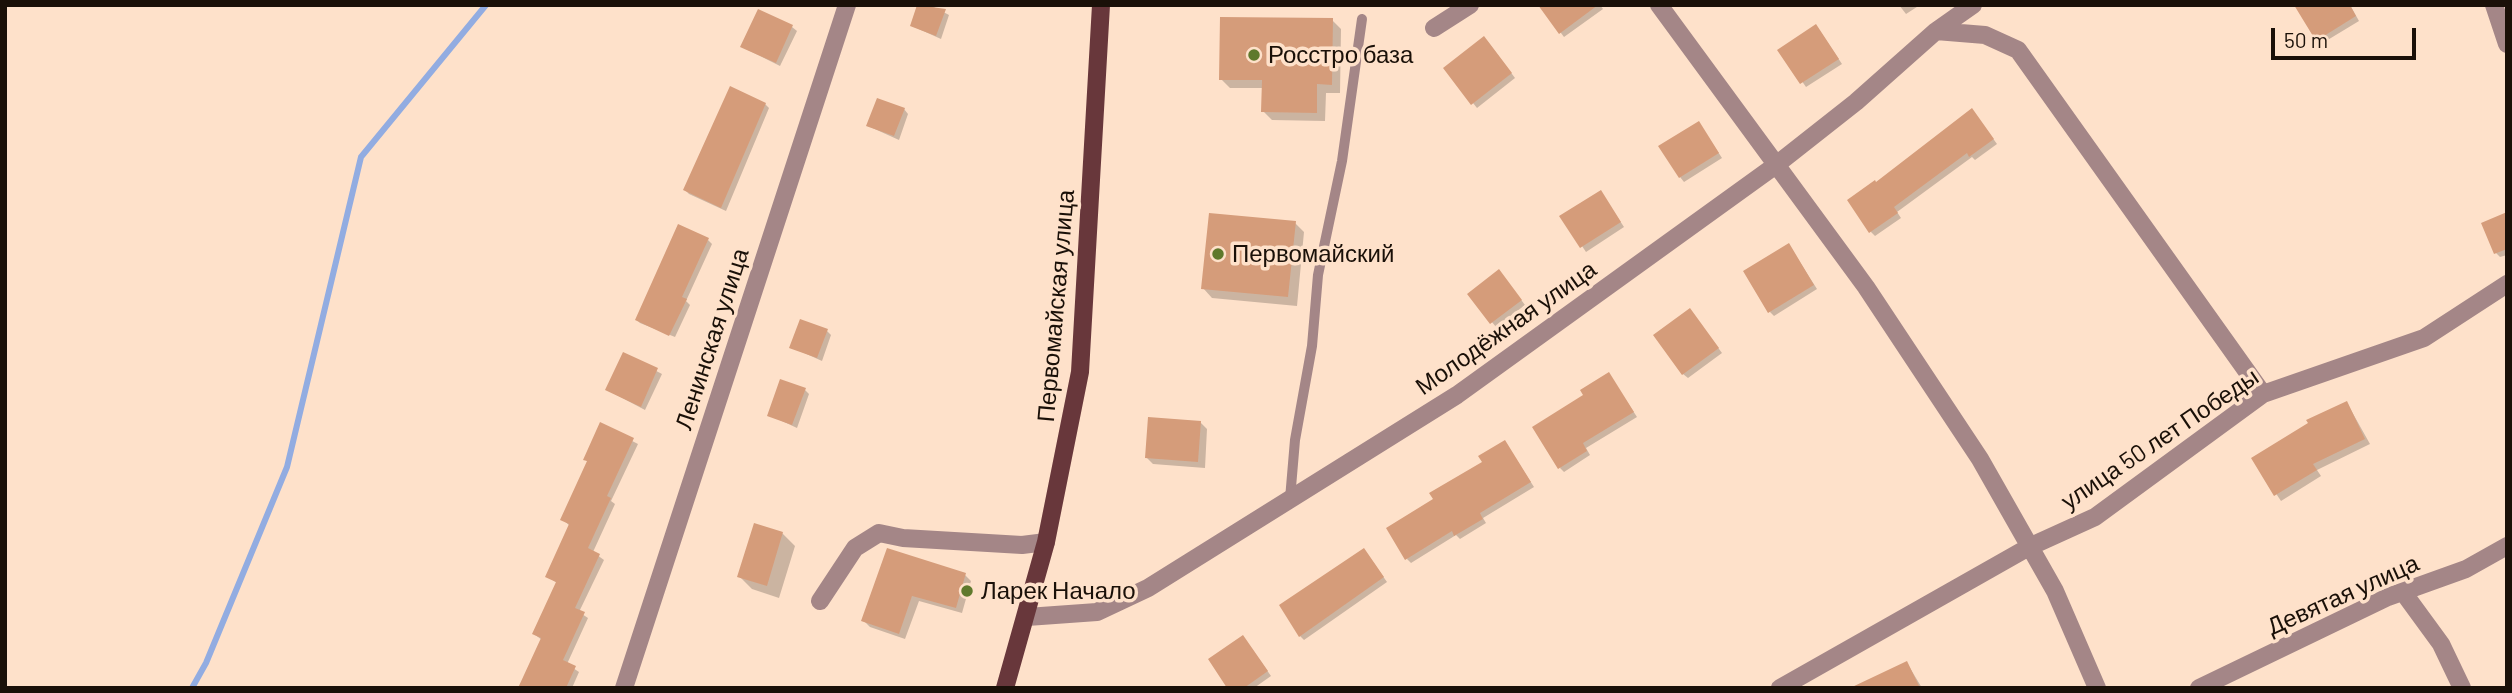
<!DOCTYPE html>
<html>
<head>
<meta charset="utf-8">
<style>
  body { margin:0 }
  #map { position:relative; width:2512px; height:693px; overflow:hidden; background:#fee1ca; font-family:Barlow,sans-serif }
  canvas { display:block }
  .frame { position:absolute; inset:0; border:7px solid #1a1008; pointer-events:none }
  .scale { position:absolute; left:2271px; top:28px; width:145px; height:32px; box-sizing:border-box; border:4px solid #1a1008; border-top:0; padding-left:9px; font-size:21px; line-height:24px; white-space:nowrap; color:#1a1008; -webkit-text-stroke:5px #fee1ca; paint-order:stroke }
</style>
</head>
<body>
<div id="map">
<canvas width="2512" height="693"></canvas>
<div class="frame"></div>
<div class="scale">50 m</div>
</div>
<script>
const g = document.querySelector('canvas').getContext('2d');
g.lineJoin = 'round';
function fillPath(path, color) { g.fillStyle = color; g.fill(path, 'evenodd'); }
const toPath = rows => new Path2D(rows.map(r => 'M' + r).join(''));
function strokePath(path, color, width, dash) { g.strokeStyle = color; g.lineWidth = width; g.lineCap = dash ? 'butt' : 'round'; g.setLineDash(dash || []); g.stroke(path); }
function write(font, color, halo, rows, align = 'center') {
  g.font = font + ' Barlow,sans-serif'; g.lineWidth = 7; g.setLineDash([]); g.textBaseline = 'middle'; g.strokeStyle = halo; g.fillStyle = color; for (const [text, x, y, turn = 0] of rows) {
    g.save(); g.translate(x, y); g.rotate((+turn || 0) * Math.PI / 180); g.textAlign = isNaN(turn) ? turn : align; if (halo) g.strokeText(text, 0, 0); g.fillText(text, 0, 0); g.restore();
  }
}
const shadow = toPath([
  [919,5,930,5,949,15,941,39,912,26],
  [1540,5,1600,5,1603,9,1564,37],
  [1899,5,1920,5,1906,14],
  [2350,5,2359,21,2321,44,2317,40],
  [1332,20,1341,29,1340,93,1326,93,1325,121,1272,120,1263,111,1263,88,1230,88,1221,79],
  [792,27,797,31,780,66,742,47],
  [1820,31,1842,64,1806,87,1780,50],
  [1488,42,1515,78,1477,108,1473,103],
  [765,104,769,108,726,211,689,194,685,190],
  [904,109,908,114,899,140,868,126],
  [1976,115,1997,144,1975,160,1972,157,1897,212,1901,218,1875,236,1871,232,1877,184],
  [1699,123,1722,158,1684,182,1680,177],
  [1601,192,1624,227,1586,252,1562,216],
  [2507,214,2507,255,2500,257,2496,253],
  [1295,223,1304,232,1297,306,1212,298,1203,288],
  [708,240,712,244,686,301,690,305,675,337,640,323,637,320],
  [1789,245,1817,289,1774,316,1770,312],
  [1503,276,1525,305,1496,327,1469,294],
  [1694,315,1722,353,1688,378,1683,374],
  [827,331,831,335,822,361,791,347],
  [624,354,662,374,645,410,607,390],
  [1609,374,1637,417,1586,448,1590,455,1564,472,1560,468,1586,395],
  [805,390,809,394,797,428,769,415],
  [2347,403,2370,444,2317,470,2321,476,2281,501,2253,459],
  [1200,422,1207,429,1205,468,1153,464,1146,457],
  [601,425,638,444,611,501,615,504,593,552,604,560,579,612,588,618,567,664,579,672,572,688,520,688,542,640,534,634,557,583,547,576,570,526,562,519,588,462,585,459],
  [1505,442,1534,487,1483,518,1486,523,1460,539,1456,535,1411,563,1407,559,1435,500,1484,463],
  [782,533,795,546,779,598,752,589,739,576],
  [888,550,965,575,971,581,962,613,919,601,905,639,870,627,863,620],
  [1368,555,1387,582,1304,640,1300,636],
  [1247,642,1271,676,1254,688,1229,688],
  [1907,663,1922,688,1852,688]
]);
const stream = toPath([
  [192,688,206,663,287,467,361,157,486,5]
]);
const building = toPath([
  [917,5,946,9,936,36,910,26],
  [1538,5,1598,5,1559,34],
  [2294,5,2350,5,2356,16,2316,41],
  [758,9,793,25,776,63,740,47],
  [1220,17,1333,18,1332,85,1317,84,1317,113,1261,112,1262,80,1219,80],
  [1816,24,1839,59,1800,84,1777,50],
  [1484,36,1512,73,1471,105,1443,68],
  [730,86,766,103,721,208,683,190],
  [877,98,905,108,894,136,866,126],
  [1972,108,1994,139,1969,157,1967,153,1894,207,1898,213,1869,233,1847,200,1875,180,1876,182],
  [1699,121,1719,153,1679,178,1658,146],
  [1601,190,1621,222,1580,248,1559,216],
  [2507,212,2507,249,2494,254,2481,223],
  [1209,213,1296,221,1288,297,1201,289],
  [678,224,709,238,682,297,687,299,669,336,635,320],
  [1789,243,1814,285,1768,313,1743,271],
  [1499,269,1522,300,1490,324,1467,294],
  [1690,308,1719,348,1682,375,1653,335],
  [800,319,828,329,817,358,789,348],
  [623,352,658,368,641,407,605,390],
  [1609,372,1634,412,1583,443,1587,451,1558,469,1532,427,1583,395,1580,390],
  [780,379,806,388,792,425,767,416],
  [2347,401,2365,439,2313,464,2317,470,2274,496,2251,458,2308,423,2306,420],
  [1148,417,1201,421,1198,462,1145,458],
  [600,422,634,438,607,496,611,498,588,548,600,554,575,608,585,612,563,660,576,666,566,688,518,688,541,638,532,634,556,582,545,577,569,524,560,520,587,461,583,460],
  [1505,440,1531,482,1480,513,1483,519,1454,536,1452,531,1405,560,1386,528,1433,499,1429,493,1482,462,1478,456],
  [754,523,783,532,767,586,737,577],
  [887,548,966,573,956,608,912,596,899,634,861,621],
  [1364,548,1384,577,1299,637,1279,605],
  [1243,635,1268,671,1244,688,1227,688,1208,659],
  [1907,661,1920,688,1850,688]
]);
const lane = toPath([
  [1290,499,1295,440,1312,346,1318,275,1342,161,1362,19]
]);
const street = toPath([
  [1659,5,1866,287,1980,459,2055,591,2097,688],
  [2494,5,2507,44],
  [1434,28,1470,5],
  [1936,31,1985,35,2018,50,2263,394],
  [2403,592,2441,644,2462,688],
  [820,601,855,548,879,533,903,538,1022,545,1046,542],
  [1027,617,1097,612,1148,588,1457,395,1776,165,1856,102,1936,31,1973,5],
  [624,688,847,5],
  [1780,688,2029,547,2095,517,2263,394,2424,338,2507,284],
  [2199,688,2388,597,2466,569,2507,546]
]);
const primary = toPath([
  [1005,688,1046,542,1080,372,1101,5]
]);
const markers = [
  [1254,55,7,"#5f792c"],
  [1218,254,7,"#5f792c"],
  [967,591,7,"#5f792c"]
];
const poiNames = [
  ["Росстро база",1268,55],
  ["Первомайский",1232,254],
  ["Ларек Начало",981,591]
];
const streetNames = [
  ["Первомайская улица",1056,306,-85],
  ["Молодёжная улица",1506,328,-35],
  ["Ленинская улица",712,339,-72],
  ["улица 50 лет Победы",2160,439,-34],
  ["Девятая улица",2343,595,-24]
];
fillPath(shadow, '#0003');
strokePath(stream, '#92ace1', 6);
fillPath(building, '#d59c7a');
strokePath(lane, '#a48687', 10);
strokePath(street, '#a48687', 18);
strokePath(primary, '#68373b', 18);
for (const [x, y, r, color] of markers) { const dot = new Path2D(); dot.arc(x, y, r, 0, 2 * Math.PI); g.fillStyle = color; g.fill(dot); strokePath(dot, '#fee1ca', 2.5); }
write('24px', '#1a1008', '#fee1ca', poiNames, 'left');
write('24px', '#1a1008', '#fee1ca', streetNames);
</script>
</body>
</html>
